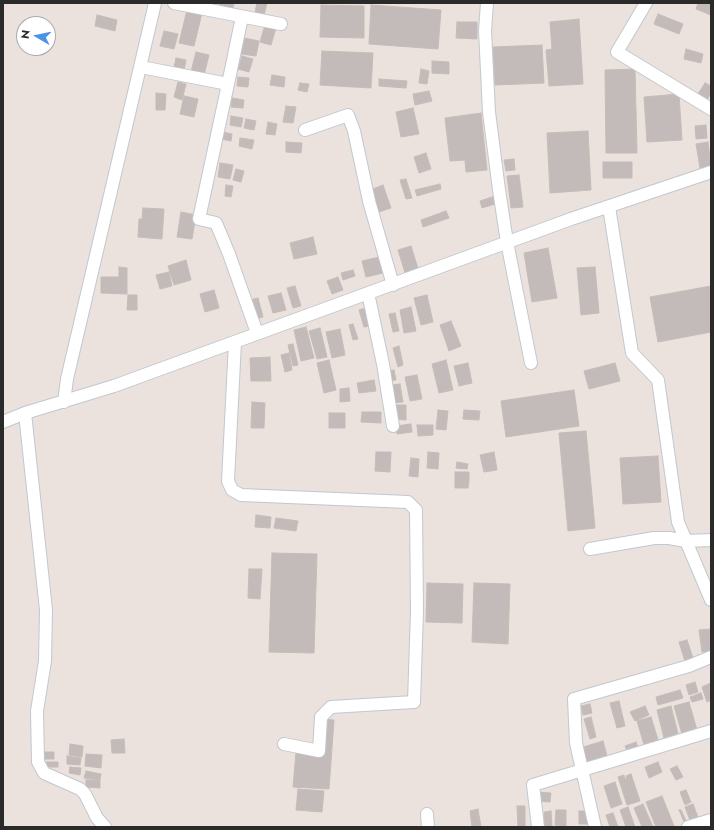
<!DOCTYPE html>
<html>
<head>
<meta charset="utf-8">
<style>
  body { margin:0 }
  #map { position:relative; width:714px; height:830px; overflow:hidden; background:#ebe1dd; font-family:Jost,sans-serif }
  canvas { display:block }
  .frame { position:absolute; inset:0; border:4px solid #2a2a2a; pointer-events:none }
  .north { position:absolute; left:16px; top:16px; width:40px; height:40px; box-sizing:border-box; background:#fff; border:1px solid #aaa; border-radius:50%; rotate:279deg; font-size:11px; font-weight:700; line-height:16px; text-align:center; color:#2a2a2a }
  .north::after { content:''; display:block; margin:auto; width:14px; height:18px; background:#4994eb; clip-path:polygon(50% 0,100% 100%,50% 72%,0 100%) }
</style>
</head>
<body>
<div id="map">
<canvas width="714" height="830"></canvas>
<div class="frame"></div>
<div class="north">N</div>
</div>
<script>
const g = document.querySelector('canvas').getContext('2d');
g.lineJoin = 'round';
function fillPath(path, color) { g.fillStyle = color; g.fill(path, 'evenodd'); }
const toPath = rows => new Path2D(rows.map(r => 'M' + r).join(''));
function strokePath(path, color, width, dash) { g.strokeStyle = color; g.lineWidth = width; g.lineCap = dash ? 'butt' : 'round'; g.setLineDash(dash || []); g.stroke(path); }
const building = toPath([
  [220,3,234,3,232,14,219,12,220,3],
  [257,3,267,3,263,19,254,17,257,3],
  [698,3,711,3,711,15,696,9,698,3],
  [321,5,364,6,364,38,320,37,321,5],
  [371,5,441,10,438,49,369,44,371,5],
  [187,10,202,13,194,46,179,43,187,10],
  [658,14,683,24,679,34,654,24,658,14],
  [97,15,117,20,115,31,95,26,97,15],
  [579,19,583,84,549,86,546,50,552,49,550,22,579,19],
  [457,22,477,22,477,39,456,38,457,22],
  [265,25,276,28,271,45,260,42,265,25],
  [164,31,178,34,174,49,160,46,164,31],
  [244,38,259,41,256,56,241,54,244,38],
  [542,45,544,83,495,85,493,47,542,45],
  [686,49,703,54,701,63,684,59,686,49],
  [322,51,373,53,371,88,320,85,322,51],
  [196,52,209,55,203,79,190,76,196,52],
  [242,56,253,59,249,72,238,69,242,56],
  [176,58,186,60,183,75,173,73,176,58],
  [432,61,449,62,449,74,432,73,432,61],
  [421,69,429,71,427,84,419,83,421,69],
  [635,69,637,153,606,153,605,70,635,69],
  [272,75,285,77,284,87,270,85,272,75],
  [238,77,249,78,248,87,237,86,238,77],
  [379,79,407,81,406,88,379,86,379,79],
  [178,82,186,84,182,100,174,97,178,82],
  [300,83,309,84,307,92,298,90,300,83],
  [705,83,711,86,711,93,706,102,696,97,705,83],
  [429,91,432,101,415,105,413,94,429,91],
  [156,93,166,94,165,110,156,110,156,93],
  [679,94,682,140,647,142,644,97,679,94],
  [184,96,198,99,194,117,180,114,184,96],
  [232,98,244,100,243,108,231,107,232,98],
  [286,106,296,107,293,123,283,122,286,106],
  [413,108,419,134,401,137,396,112,413,108],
  [481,113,487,170,466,172,465,160,450,161,445,118,481,113],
  [231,116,243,118,241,127,230,125,231,116],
  [246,119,256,121,254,130,244,128,246,119],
  [268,122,277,124,275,135,266,134,268,122],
  [706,125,707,138,696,139,695,126,706,125],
  [588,131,591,190,550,193,547,133,588,131],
  [223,132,232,134,231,141,221,139,223,132],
  [240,138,254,140,252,149,239,146,240,138],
  [286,142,302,143,301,153,286,152,286,142],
  [708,142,711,166,700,168,696,144,708,142],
  [426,153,431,169,419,173,414,157,426,153],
  [514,159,515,170,506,171,504,160,514,159],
  [603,162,632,162,632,178,603,178,603,162],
  [220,163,233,165,230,179,218,177,220,163],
  [236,169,244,171,241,182,233,180,236,169],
  [519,175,523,207,511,208,507,176,519,175],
  [406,179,412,198,406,199,400,180,406,179],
  [440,184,441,189,417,196,415,190,440,184],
  [226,185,233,186,231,197,225,196,226,185],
  [383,185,391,208,379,212,370,190,383,185],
  [495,196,498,203,482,208,480,201,495,196],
  [143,208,164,209,162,239,138,237,139,219,142,219,143,208],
  [446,211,449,218,423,227,421,220,446,211],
  [181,212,196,215,192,239,177,237,181,212],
  [313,237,317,254,294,259,290,243,313,237],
  [411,246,420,275,407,279,398,250,411,246],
  [548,248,557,298,532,302,524,253,548,248],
  [379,257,383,273,366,277,362,261,379,257],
  [186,260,191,280,174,285,168,266,186,260],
  [119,267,127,268,127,294,101,293,101,277,119,277,119,267],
  [595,267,599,313,581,315,577,268,595,267],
  [353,270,355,276,343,280,341,273,353,270],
  [169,272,172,286,160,289,156,275,169,272],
  [338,277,343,290,332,294,327,281,338,277],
  [295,286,301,306,293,308,287,288,295,286],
  [711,286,711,332,658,342,650,297,711,286],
  [214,290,219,308,205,312,200,294,214,290],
  [281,293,286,310,273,313,268,296,281,293],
  [128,295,137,295,137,310,127,310,128,295],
  [427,295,433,322,421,325,414,298,427,295],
  [258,298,263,317,255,319,250,300,258,298],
  [411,307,416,331,404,333,400,310,411,307],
  [365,308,370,326,364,327,359,310,365,308],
  [395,313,399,331,393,332,389,314,395,313],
  [451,321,461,346,449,351,440,325,451,321],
  [353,324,358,339,353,340,349,325,353,324],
  [306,327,314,358,301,361,294,330,306,327],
  [320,328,327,357,317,359,309,331,320,328],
  [340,329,345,355,332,358,326,332,340,329],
  [293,344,298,365,293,366,288,345,293,344],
  [399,346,403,365,398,367,393,348,399,346],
  [289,353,292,370,285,372,281,355,289,353],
  [270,357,271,381,251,381,250,358,270,357],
  [329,360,336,390,324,393,317,363,329,360],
  [446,360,453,390,439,393,432,364,446,360],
  [468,363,472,383,459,386,454,366,468,363],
  [615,363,620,381,589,389,584,371,615,363],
  [394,370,396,380,389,381,387,371,394,370],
  [417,375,422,399,410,401,405,377,417,375],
  [374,380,376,391,359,393,357,383,374,380],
  [400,384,403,402,392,403,390,385,400,384],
  [349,388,350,401,340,402,340,389,349,388],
  [574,390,579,426,506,437,501,401,574,390],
  [252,402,265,403,264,428,251,428,252,402],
  [395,405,406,405,406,420,395,419,395,405],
  [438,410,448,411,446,430,436,429,438,410],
  [464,410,480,411,479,420,463,419,464,410],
  [362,412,381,412,381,423,361,422,362,412],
  [329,413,345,413,345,428,329,428,329,413],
  [411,424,412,432,397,434,396,426,411,424],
  [417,425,433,425,433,435,418,436,417,425],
  [586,431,595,528,568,531,559,433,586,431],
  [376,452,391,452,390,472,375,471,376,452],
  [428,452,439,453,438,469,427,468,428,452],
  [494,452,497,470,484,472,480,455,494,452],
  [658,456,661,502,623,504,620,458,658,456],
  [411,458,419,459,418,477,409,476,411,458],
  [457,462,468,464,467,469,456,468,457,462],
  [455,472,469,472,469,481,455,481,455,472],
  [455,481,469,481,468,488,455,488,455,481],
  [256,515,271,517,270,528,255,527,256,515],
  [276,518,298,521,296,531,274,528,276,518],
  [272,553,317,554,314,653,269,652,272,553],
  [249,569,262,569,260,599,248,598,249,569],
  [427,583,463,584,462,623,426,622,427,583],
  [474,583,510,584,508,644,472,642,474,583],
  [711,629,711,651,702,652,699,630,711,629],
  [687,640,693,658,685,661,679,642,687,640],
  [695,682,698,692,689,695,686,685,695,682],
  [711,683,711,700,707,702,702,687,711,683],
  [680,690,683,698,658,705,656,697,680,690],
  [701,693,703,699,692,702,690,697,701,693],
  [619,701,625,726,617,728,610,703,619,701],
  [689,702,697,730,682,734,674,706,689,702],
  [590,704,592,713,583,715,581,706,590,704],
  [645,706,649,715,635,721,630,712,645,706],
  [671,706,678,734,664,738,657,710,671,706],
  [591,717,596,737,590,739,584,719,591,717],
  [651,717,659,743,645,748,637,721,651,717],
  [324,719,334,720,329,789,293,787,296,752,322,754,324,719],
  [124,739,125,753,112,753,111,740,124,739],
  [603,741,607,756,584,763,580,748,603,741],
  [636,742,638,748,627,751,625,746,636,742],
  [70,744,83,746,82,757,69,755,70,744],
  [44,752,54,752,54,759,45,759,44,752],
  [86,754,102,755,101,768,85,766,86,754],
  [67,756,81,758,80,765,67,764,67,756],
  [47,762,58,762,58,767,47,767,47,762],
  [658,762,662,772,649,778,645,767,658,762],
  [677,766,683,777,676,780,670,769,677,766],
  [70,767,81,768,80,775,69,773,70,767],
  [86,771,101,774,100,780,84,778,86,771],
  [631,774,640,801,627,805,618,777,624,775,625,779,627,778,626,776,631,774],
  [86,780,100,780,100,788,86,787,86,780],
  [615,782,622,804,611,808,604,786,615,782],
  [298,789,324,791,322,812,296,810,298,789],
  [686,790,691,802,685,805,680,792,686,790],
  [536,792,551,793,550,802,535,801,536,792],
  [662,796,674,826,671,827,656,827,646,802,662,796],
  [643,804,653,827,642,827,634,808,643,804],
  [693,804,699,820,691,823,685,807,693,804],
  [517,806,525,806,525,827,518,827,517,806],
  [628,807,635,827,626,827,620,810,628,807],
  [478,809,481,827,472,827,470,811,478,809],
  [556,810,566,810,566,826,555,825,556,810],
  [679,810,681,810,687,823,685,824,679,810],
  [551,811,552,827,545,827,544,812,551,811],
  [579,811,589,811,589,824,579,824,579,811],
  [613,813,618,827,610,827,606,815,613,813]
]);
const street = toPath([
  [174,3,281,24],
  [487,3,485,31,489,112,499,190,507,242,531,363],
  [646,3,617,52,711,109],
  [141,67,228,84,199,219,216,223,229,254,257,333],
  [228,84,242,17],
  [305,130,348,115,354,131,369,201,393,285],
  [609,207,632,353,658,380,678,522,711,600],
  [368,293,383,364,393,426],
  [235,342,228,481,232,490,241,495,408,502,416,510,417,611,414,702,331,707,321,717,319,751,284,744],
  [64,402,67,379,155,3],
  [25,413,46,610,45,661,37,711,38,762,44,773,80,789,85,794,97,818,105,827],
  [3,422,25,413,114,386,571,219,711,172],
  [590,549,654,538,669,538,686,541,711,540],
  [427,814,428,827],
  [538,827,533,785,711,731],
  [595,827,576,743,574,699,689,666,711,657],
  [688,827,711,820]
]);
fillPath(building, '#c3bbb9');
strokePath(building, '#c6bcb7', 1);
strokePath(street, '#c1c8cf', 14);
strokePath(street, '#fff', 12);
</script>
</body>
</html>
